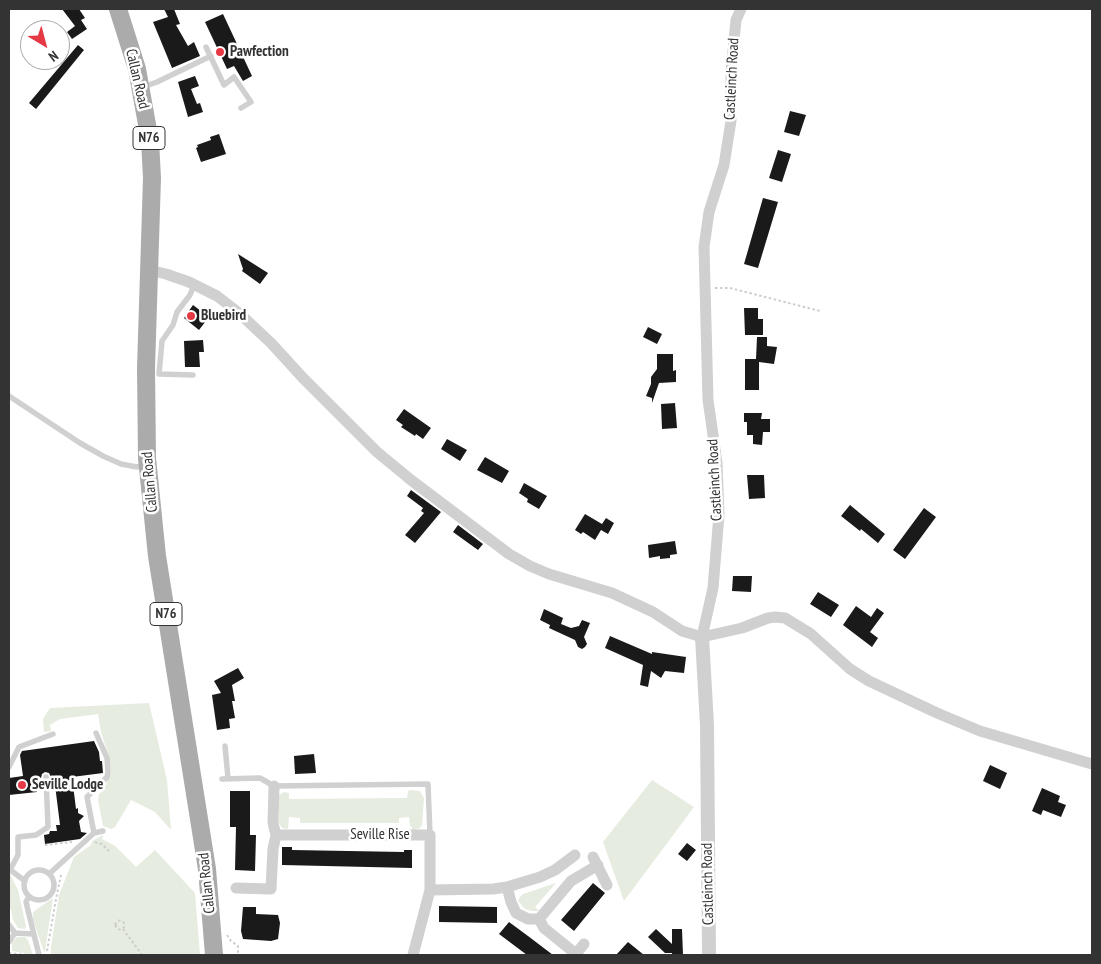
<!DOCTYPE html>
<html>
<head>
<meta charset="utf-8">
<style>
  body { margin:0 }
  #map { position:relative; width:1101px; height:964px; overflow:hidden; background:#fff; font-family:"PT Sans Narrow",sans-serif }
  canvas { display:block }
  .frame { position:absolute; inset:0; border:10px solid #333; pointer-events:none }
  .north { position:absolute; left:20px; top:20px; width:50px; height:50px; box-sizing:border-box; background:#fff; border:1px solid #adadad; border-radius:50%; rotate:143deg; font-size:14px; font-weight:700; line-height:20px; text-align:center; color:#333 }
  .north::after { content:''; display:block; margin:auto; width:18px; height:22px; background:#e63946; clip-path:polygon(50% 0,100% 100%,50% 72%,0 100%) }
</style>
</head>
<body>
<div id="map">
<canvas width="1101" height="964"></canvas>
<div class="frame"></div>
<div class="north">N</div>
</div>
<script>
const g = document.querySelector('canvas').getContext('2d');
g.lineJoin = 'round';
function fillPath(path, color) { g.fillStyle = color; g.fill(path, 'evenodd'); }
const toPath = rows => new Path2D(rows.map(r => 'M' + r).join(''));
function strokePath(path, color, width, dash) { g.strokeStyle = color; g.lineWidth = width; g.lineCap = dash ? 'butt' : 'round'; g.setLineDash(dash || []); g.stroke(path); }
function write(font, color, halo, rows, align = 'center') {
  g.font = font + ' "PT Sans Narrow",sans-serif'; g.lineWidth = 5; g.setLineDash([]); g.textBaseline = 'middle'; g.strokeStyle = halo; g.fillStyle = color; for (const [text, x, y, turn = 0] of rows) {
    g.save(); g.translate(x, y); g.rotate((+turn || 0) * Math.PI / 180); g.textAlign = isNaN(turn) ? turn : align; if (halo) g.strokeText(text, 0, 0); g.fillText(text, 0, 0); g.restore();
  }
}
const green = toPath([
  [149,703,167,780,171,830,155,812,131,800,115,827,111,829,103,826,98,800,99,794,103,791,111,772,110,760,101,732,98,714,60,719,50,725,51,731,44,732,43,719,50,708],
  [652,780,694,807,624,901,603,842],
  [411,790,420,791,424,798,422,825,420,828,415,830,412,830,412,827,410,826,409,817,399,818,399,823,300,823,300,818,289,817,288,829,282,828,279,823,279,795,284,792,289,793,289,799,407,798,408,791],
  [103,835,102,839,115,846,136,867,155,850,195,893,200,955,51,955,51,947,59,895,74,857,91,845,92,841],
  [9,872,18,890,26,926,25,929,18,928,13,920,11,909,9,909],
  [556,883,535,907,539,911,532,911,525,909,518,901,520,897,523,894],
  [53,898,45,951,44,952,33,919,33,912],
  [17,937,25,937,28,940,33,955,12,951,12,942]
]);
const building = toPath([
  [62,9,79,9,85,18,81,20,87,29,72,39,67,32,75,26],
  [164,9,174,9,180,24,176,25,188,46,194,42,200,56,172,68,153,22,168,17],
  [223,14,252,76,243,81,234,66,227,69,205,22],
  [78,45,84,50,36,109,29,103],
  [195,76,199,86,191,89,197,104,200,103,203,112,188,117,178,82],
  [790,111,806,115,799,136,784,132],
  [219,134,226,154,201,162,196,148,198,147,197,145,211,140,210,137],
  [778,150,791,154,782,182,769,178],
  [763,198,778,202,758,268,744,264],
  [238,254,268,273,260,284,242,271,243,269],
  [193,305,209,317,199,330,184,318],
  [744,308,758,308,758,319,763,319,763,335,745,335],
  [648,327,662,334,657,344,643,337],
  [757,337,767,337,767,346,777,347,774,364,759,362,759,390,745,390,745,359,756,359],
  [203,340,204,352,199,352,200,367,185,367,184,341],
  [657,354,673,354,673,371,676,370,676,382,659,383,652,403,652,398,646,396,651,384,651,377,657,369],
  [675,403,677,428,662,429,661,404],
  [404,409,431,428,423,439,416,434,415,436,401,427,403,425,396,420],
  [744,413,762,413,761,419,770,419,770,432,763,432,762,445,753,444,753,435,747,435,747,422,744,422],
  [447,439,467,450,460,461,441,449],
  [485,457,509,471,502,483,477,470],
  [747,475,764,475,765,498,749,499],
  [524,483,547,496,539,509,527,502,528,499,519,493],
  [411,490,441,512,415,543,405,535,424,513,421,511,423,508,407,496],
  [850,505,885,534,878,543,861,529,860,531,841,516],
  [924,508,936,517,905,559,893,550],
  [585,514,602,524,606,518,614,523,608,534,601,530,595,540,583,532,581,534,575,530],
  [458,525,483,544,478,550,453,532],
  [675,541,677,554,670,555,670,558,660,559,660,556,649,558,648,545],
  [733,576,752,576,751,592,732,591],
  [818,592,839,605,831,617,810,604],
  [856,606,871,617,877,608,884,613,870,632,878,638,872,647,843,625],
  [544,609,563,618,561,624,571,628,579,626,582,620,590,623,584,637,587,644,585,647,582,649,578,647,575,640,549,628,550,625,540,620],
  [610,636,652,654,652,652,686,657,684,673,665,671,661,678,651,671,648,687,640,685,643,665,605,648],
  [238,668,244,678,232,685,235,701,232,701,235,718,229,719,230,728,217,730,212,695,221,693,214,681],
  [94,741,99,752,100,761,102,761,103,773,72,777,76,809,78,808,78,813,84,816,79,821,81,832,87,833,80,839,45,844,44,835,49,834,50,831,57,831,56,825,60,825,54,777,51,777,49,773,45,772,42,774,41,778,35,779,37,792,9,795,9,778,23,776,20,755,22,751],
  [314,754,316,773,295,774,294,756],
  [990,765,1007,773,1000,789,983,781],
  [1042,788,1060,796,1058,802,1066,805,1061,817,1043,810,1041,815,1032,811],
  [230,791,250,791,250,835,256,835,255,871,235,870,236,827,230,827],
  [687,843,696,850,687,861,678,854],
  [282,847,292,847,292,850,404,852,404,850,412,850,412,868,282,865],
  [593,883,605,893,574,931,561,920],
  [439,906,497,907,497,923,439,922],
  [243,907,256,907,256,914,278,915,280,923,278,939,271,941,243,939,241,931],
  [509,922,528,936,553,955,527,955,499,934],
  [656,929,672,944,672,929,682,929,683,955,672,955,672,953,665,953,648,937],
  [628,942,644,955,616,955]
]);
const path = toPath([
  [715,288,730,288,820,311],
  [95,842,102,844,109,851],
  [45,845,72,842],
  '115.5 925a4.5 4.5 0 1 1 9 0a4.5 4.5 0 1 1-9 0Z',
  [123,929,142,955],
  [227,935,231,941,238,946,238,955],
  [47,951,56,899,61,875],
  [9,953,26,955]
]);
const service = toPath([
  [206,47,224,85,234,77,251,102,241,108],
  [143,87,157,82,211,56],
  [193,375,159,374,162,341,173,325,177,312,190,295,194,285],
  [9,396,80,443,103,456,121,464,137,467,145,465],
  [225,746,228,778],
  [9,767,19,747,53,734],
  [222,779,260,778,274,786,428,784,430,835],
  [94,833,87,797,107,777,108,772,107,758,96,733],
  [9,869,25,881],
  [10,870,18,855,18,837,36,835,48,827,46,777],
  '24 885a15 15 0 1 1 30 0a15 15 0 1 1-30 0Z',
  [49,874,94,833,103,831],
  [29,896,26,902,39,955],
  [9,925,15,933,33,934],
  [9,942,15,933]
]);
const minor = toPath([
  [149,270,166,274,189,282,217,296,239,313,271,343,303,378,377,452,411,480,509,554,530,566,549,574,612,593,653,612,682,631,702,637,742,628,768,618,775,617,785,618,811,634,850,669,869,681,937,713,980,731,1092,764],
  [702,637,713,588,719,515,717,463,708,400,704,247,709,212,724,165,731,121,731,71,736,20,741,9],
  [274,786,273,823,276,835],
  [593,857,607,885],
  [507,887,511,902,516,913,528,919,539,919,544,928,576,954],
  [236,888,271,889,273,849,276,835,430,835,430,890],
  [539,919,571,881,598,865],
  [413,955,430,890,493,889,507,887,540,877,555,870,575,855],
  [575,955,584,944]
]);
const tertiary = toPath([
  [702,637,707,725,709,955]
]);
const primary = toPath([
  [118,9,137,69,150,141,152,178,146,368,147,458,157,556,207,869,214,955]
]);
const markers = [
  [220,52,5,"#e63946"],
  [191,316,5,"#e63946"],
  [22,785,5,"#e63946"]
];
const shields = [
  [149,138,32],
  [166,614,32]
];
const shieldNames = [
  ["N76",149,138],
  ["N76",166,614]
];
const poiNames = [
  ["Pawfection",230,52],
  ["Bluebird",201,316],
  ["Seville Lodge",32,785]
];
const streetNames = [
  ["Callan Road",137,79,77],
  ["Castleinch Road",732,79,-87],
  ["Castleinch Road",715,480,-93],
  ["Callan Road",150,482,-95],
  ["Seville Rise",380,835],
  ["Callan Road",207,883,-96],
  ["Castleinch Road",708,884,-91]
];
fillPath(green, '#e6ecdf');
fillPath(building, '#1a1a1a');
strokePath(path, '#cdcdcd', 2, [2.5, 2.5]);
strokePath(service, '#d0d0d0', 5.5);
strokePath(minor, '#d0d0d0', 11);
strokePath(tertiary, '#d0d0d0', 14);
strokePath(primary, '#ababab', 18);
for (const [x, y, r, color] of markers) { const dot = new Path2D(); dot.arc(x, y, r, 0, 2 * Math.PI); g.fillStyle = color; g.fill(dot); strokePath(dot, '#fff', 2); }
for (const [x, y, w] of shields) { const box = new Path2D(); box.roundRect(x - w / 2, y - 11.5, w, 23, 4); g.fillStyle = '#fff'; g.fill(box); strokePath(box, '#333', 1); }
write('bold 14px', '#333', null, shieldNames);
write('bold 15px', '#333', '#fff', poiNames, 'left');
write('15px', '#333', '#fff', streetNames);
</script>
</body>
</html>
